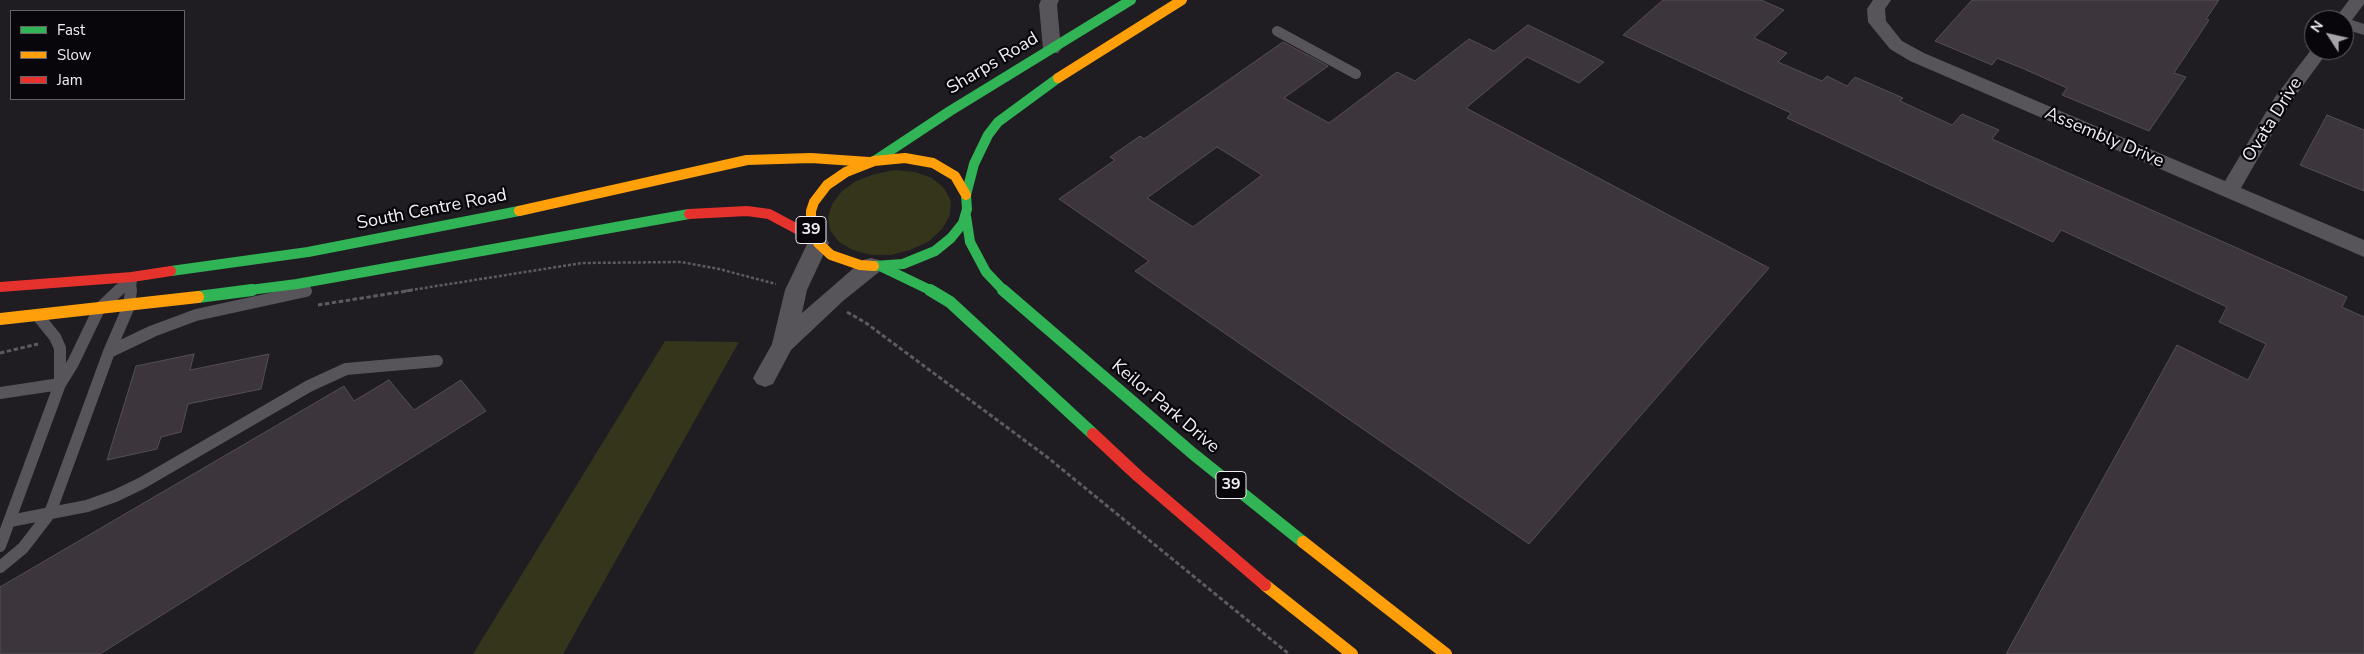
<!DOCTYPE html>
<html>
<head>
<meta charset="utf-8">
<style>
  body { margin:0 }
  #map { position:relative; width:2364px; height:654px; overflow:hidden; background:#1f1c22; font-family:"Nunito Sans",sans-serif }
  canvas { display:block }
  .legend { position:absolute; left:10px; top:10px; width:175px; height:90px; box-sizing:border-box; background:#08060a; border:1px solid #666368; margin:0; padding:6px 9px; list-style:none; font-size:15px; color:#f3eef6 }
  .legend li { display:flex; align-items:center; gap:10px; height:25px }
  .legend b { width:25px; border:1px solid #666368 }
  .north { position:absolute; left:2304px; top:10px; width:50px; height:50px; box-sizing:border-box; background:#08060a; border:1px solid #666368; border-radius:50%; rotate:305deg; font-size:14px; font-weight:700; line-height:20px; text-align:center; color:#f3eef6 }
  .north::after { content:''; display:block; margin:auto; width:18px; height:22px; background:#a9a4ac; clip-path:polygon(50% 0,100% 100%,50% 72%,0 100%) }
</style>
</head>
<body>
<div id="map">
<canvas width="2364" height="654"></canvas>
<ul class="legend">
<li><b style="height:6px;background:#30b455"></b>Fast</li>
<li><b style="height:6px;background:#ff9f0a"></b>Slow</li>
<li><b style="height:6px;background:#e5322d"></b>Jam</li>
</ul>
<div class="north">N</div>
</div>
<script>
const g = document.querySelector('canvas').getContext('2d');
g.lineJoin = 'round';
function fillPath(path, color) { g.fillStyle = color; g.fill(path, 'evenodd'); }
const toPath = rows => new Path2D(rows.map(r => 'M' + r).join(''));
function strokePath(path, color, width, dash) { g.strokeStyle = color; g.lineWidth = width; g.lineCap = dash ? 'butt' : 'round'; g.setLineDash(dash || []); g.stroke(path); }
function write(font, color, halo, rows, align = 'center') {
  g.font = font + ' "Nunito Sans",sans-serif'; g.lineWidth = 4.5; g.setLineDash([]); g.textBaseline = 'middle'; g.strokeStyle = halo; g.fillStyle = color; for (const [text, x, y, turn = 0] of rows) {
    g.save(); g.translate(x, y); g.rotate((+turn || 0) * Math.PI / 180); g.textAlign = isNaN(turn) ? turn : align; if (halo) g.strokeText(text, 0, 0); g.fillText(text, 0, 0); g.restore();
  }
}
const green = toPath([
  [895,170,915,172,932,178,944,188,951,201,950,215,942,229,928,242,910,250,891,255,871,255,853,250,839,242,830,230,828,217,832,204,842,191,856,181,875,174],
  [665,341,739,342,563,654,473,654]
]);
const building = toPath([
  [1663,0,1761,0,1784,10,1754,38,1787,53,1778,62,1822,81,1827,76,1847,86,1855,77,1903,98,1900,101,1952,125,1962,114,1999,130,1992,139,2347,297,2342,307,2364,317,2364,654,2006,654,2177,345,2248,380,2266,344,2219,322,2227,307,2061,230,2053,242,1787,118,1791,113,1623,35,1663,0],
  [1972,0,2219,0,2206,19,2209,20,2174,73,2186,77,2149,131,2062,95,2067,88,2024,69,1997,58,1992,65,1935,41,1972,0],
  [1528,25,1604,62,1579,83,1527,57,1466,108,1769,268,1529,544,1135,271,1149,261,1059,199,1115,160,1110,157,1140,136,1144,139,1283,42,1328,66,1284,98,1329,123,1397,72,1415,81,1469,39,1494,51,1528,25],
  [1217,147,1262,175,1193,227,1147,198,1217,147],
  [2327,115,2364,130,2364,191,2300,165,2327,115],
  [194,354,190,370,269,354,261,389,188,404,181,432,161,437,157,449,107,460,136,366,194,354],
  [389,380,414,410,461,380,486,411,100,654,0,654,0,587,344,386,354,401,389,380]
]);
const pathFar1 = toPath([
  [405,291,582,263,681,262,719,269,776,284]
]);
const path = toPath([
  [318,305,413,290],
  [847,312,866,323,1047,457,1289,654],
  [0,353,38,344]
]);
const laneFar1 = toPath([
  [1277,31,1356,74],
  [117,291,131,278],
  [131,291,132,277]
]);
const lane = toPath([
  [38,316,55,337,60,348,60,382],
  [109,352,153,331,196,315,306,291],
  [0,393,60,384],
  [10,521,87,506,115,496,142,483,309,386,346,369,437,361],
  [0,546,60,384,73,363,99,309,119,290],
  [0,567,23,548,50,513,109,352,129,306,131,290]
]);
const street = toPath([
  [1041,0,1059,0,1057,5,1061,49,1058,53,1046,53,1043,49,1039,5,1041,0],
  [1873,0,1891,0,1885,9,1886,21,1902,41,1924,53,2225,181,2275,97,2314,46,2314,50,2329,50,2290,103,2241,188,2364,240,2364,257,1910,61,1890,49,1868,22,1867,9,1873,0],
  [2349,0,2364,0,2364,4,2352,20,2364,24,2364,35,2344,29,2344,20,2334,20,2349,0],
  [818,235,826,238,829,243,807,290,802,313,863,260,871,258,879,260,882,266,879,272,843,301,791,350,773,384,765,387,757,384,753,378,772,344,785,290,810,238,818,235]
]);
const fastFar1 = toPath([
  [876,160,950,111,1131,0],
  [966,216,970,242,986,272,1004,291],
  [874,266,903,264,935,251,951,238,963,223,967,209,966,195,974,164,988,135,998,122,1058,78],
  [880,266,932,291],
  [171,271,308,252,519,211],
  [242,291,297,284,689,214]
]);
const fast = toPath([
  [930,290,950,302,1093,434],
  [1003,290,1192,453,1303,542],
  [198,297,252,290]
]);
const slowFar1 = toPath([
  [1058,78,1182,0],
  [519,211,747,160,811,158,869,162],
  [874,266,860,265,831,255,818,243,811,229,811,211,814,202,827,185,846,172,874,161,905,158,933,163,955,176,966,195]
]);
const slow = toPath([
  [0,319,198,297],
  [1303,542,1446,654],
  [1265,585,1352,654]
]);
const jamFar1 = toPath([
  [689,214,747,211,769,214,814,238],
  [0,287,132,277,171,271]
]);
const jam = toPath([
  [1093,434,1138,476,1265,585]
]);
const shields = [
  [811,230,30],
  [1231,485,30]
];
const shieldNames = [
  ["39",811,230],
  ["39",1231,485]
];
const streetNames = [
  ["Sharps Road",993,64,-31],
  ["Ovata Drive",2273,120,-58],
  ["Assembly Drive",2104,138,23],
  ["South Centre Road",432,210,-11],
  ["Keilor Park Drive",1165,407,40]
];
fillPath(green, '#35351c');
fillPath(building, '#3d353c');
strokePath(building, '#534f54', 1);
strokePath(pathFar1, '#5d5b5f', 2.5, [3, 2]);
strokePath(path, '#5d5b5f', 3, [4.5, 2.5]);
strokePath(laneFar1, '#57545a', 10);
strokePath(lane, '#57545a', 12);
fillPath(street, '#57545a');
strokePath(fastFar1, '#30b455', 10);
strokePath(fast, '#30b455', 12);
strokePath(slowFar1, '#ff9f0a', 10);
strokePath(slow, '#ff9f0a', 12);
strokePath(jamFar1, '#e5322d', 10);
strokePath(jam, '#e5322d', 12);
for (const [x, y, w] of shields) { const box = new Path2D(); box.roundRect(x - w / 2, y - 13.5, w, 27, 4); g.fillStyle = '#08060a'; g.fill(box); strokePath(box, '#f3eef6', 1); }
write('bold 16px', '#f3eef6', null, shieldNames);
write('18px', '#f3eef6', '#08060a', streetNames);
</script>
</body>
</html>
